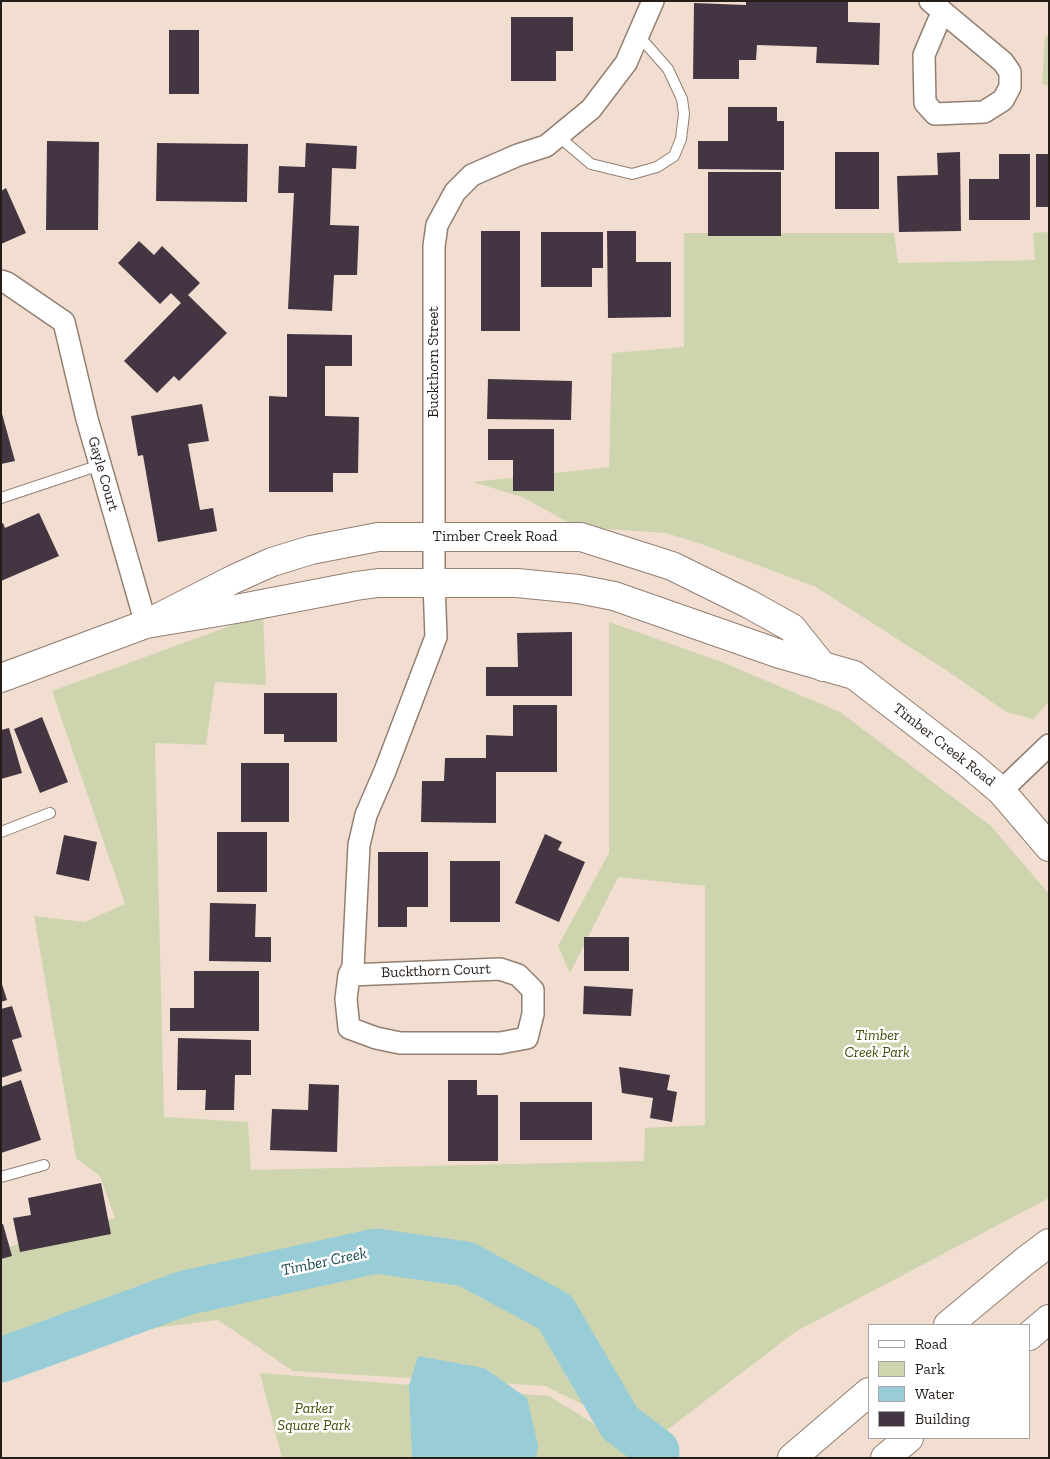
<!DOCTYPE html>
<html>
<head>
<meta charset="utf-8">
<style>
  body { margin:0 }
  #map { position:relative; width:1050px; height:1459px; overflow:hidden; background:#f1ded0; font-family:"Zilla Slab",serif }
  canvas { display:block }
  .frame { position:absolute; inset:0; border:2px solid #241d18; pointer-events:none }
  .legend { position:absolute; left:868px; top:1324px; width:162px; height:115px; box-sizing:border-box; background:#fff; border:1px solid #a7a5a3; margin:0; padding:6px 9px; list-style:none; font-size:15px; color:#241d18 }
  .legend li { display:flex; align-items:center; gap:10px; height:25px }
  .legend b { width:25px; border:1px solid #a7a5a3 }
</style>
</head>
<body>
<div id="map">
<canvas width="1050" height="1459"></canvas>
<div class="frame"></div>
<ul class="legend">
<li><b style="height:6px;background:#fff"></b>Road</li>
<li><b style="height:14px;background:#ced5ae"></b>Park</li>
<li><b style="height:14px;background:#98cdd7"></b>Water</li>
<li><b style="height:14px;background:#433542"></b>Building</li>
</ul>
</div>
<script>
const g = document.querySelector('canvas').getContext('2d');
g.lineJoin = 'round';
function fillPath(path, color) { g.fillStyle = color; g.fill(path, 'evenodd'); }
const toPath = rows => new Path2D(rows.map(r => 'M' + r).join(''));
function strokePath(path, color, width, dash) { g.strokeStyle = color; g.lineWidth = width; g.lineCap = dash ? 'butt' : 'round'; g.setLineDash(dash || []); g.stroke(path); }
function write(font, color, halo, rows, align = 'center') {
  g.font = font + ' "Zilla Slab",serif'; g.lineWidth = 5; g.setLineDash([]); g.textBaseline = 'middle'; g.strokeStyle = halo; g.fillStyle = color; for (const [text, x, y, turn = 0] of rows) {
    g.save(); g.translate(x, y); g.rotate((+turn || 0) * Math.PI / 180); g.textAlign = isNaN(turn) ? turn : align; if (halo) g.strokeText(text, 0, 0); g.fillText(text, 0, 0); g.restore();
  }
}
const green = toPath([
  [1049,35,1049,86,1042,84,1045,36],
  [1049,232,1049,702,1033,719,1006,712,955,676,816,587,704,545,666,533,577,527,522,497,473,482,609,467,612,353,684,347,684,233,894,233,898,263,1035,260,1033,233],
  [263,614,266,685,215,682,206,745,155,743,164,1117,248,1122,251,1170,644,1161,645,1128,705,1125,705,886,618,877,570,973,558,946,609,853,609,622,722,662,840,712,991,826,1049,894,1049,1198,795,1332,654,1440,545,1386,293,1371,218,1320,1,1347,1,1249,115,1218,100,1176,76,1158,34,916,85,922,125,904,52,691],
  [260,1373,549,1396,649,1458,282,1458]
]);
const water = toPath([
  [418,1356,484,1368,527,1398,538,1446,536,1458,412,1458,409,1386]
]);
const river = toPath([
  [1,1360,185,1293,376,1251,466,1264,555,1312,620,1423,657,1451,656,1458]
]);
const building = toPath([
  [746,1,848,1,848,22,880,23,879,65,816,63,817,47,757,45,756,60,739,60,739,79,693,79,694,3,746,5],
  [511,17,573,17,573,51,556,51,556,81,511,81],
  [169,30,199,30,199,94,169,94],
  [728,107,777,107,777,121,784,121,784,170,698,169,698,141,728,141],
  [47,141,99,142,98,230,46,230],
  [157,143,248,144,247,202,156,201],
  [306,143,357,146,356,169,332,168,330,225,359,226,357,275,334,275,332,311,288,309,294,193,278,193,279,166,305,167],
  [835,152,879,152,879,209,835,209],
  [960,152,961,231,899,232,897,176,938,175,937,153],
  [999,154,1030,154,1030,220,969,220,969,179,999,179],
  [1036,154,1049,154,1049,207,1036,207],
  [708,172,781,172,781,236,708,236],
  [6,188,26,233,1,244,1,191],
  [481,231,520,231,520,331,481,331],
  [607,231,636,231,636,262,671,262,671,317,608,318],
  [541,232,603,232,603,268,592,268,592,287,541,287],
  [139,241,154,255,162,246,200,283,188,295,227,333,179,381,174,376,157,393,124,361,181,303,171,293,160,304,118,263],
  [287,334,352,335,352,366,325,366,325,416,359,417,358,473,333,473,333,492,269,492,269,396,287,397],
  [488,379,572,381,571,420,487,419],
  [202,404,209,441,188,444,200,510,213,508,217,531,158,542,143,455,138,456,131,416],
  [1,410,15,461,1,464],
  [488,429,554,429,554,491,513,491,513,460,488,460],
  [39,513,59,556,1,581,1,524,3,523,5,528],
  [572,632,572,696,486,696,486,667,518,667,517,633],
  [264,693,337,693,337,742,284,742,284,734,264,734],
  [513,705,557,705,557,772,496,772,496,823,421,822,422,781,444,781,445,758,486,758,486,735,513,736],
  [42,717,68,782,40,793,14,729],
  [9,728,22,773,1,779,1,730],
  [241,763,289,763,289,822,241,822],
  [217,832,267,832,267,892,217,892],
  [545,834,562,842,558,850,585,862,559,922,515,903],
  [64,835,97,842,89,881,56,874],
  [378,852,428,852,428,907,407,907,407,927,378,927],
  [450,861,500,861,500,922,450,922],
  [210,903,256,904,255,937,271,937,271,962,209,961],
  [584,937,629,937,629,971,584,971],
  [194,971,259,971,259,1031,170,1031,170,1008,194,1008],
  [1,981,7,1000,1,1002],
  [584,986,633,989,631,1016,583,1014],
  [12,1006,22,1037,12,1040,22,1071,1,1078,1,1009],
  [178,1038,251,1040,251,1075,235,1075,234,1110,205,1110,206,1090,177,1090],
  [619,1067,670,1075,667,1090,677,1092,672,1122,650,1118,653,1098,622,1093],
  [21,1080,41,1140,1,1153,1,1087],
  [448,1080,477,1080,477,1095,498,1095,498,1161,448,1161],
  [309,1084,339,1085,337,1152,270,1150,272,1109,308,1110],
  [520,1102,592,1102,592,1140,520,1140],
  [101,1183,111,1234,20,1252,13,1218,31,1215,28,1198],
  [1,1224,3,1224,12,1256,1,1259]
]);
const lane = toPath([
  [558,136,591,164,632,174,657,167,674,156,681,139,684,114,682,99,668,69,638,35],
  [1,498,100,465],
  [1,832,50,813],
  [1,1177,44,1165]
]);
const street = toPath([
  [930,1,1003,62,1010,72,1010,87,1003,100,984,112,935,114,925,103,924,55,938,22,944,13],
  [1,281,7,283,64,322,87,419,146,624],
  [1001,791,1049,745],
  [349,975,500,969,518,975,533,990,533,1014,527,1038,500,1043,400,1043,376,1038,349,1028,346,999,349,975,353,967,359,845,366,815,385,771,436,637,434,583,434,246,437,225,455,192,472,175,518,155,546,146,591,109,626,63,653,1]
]);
const secondary = toPath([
  [146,624,236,609,356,586,378,583,517,583,578,589,614,596,780,654,854,675,968,763,1001,791,1049,847],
  [1,678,146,624,234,579,272,562,311,550,378,537,581,537,672,566,749,604,792,628,823,667]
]);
const primary = toPath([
  [948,1325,1025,1261,1049,1243],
  [1029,1336,1049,1319],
  [792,1458,869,1392],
  [885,1458,909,1438]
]);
const streetNames = [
  ["Buckthorn Street",434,362,-90],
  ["Gayle Court",103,474,74],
  ["Timber Creek Road",495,537],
  ["Timber Creek Road",944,745,38],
  ["Buckthorn Court",436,971,-2]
];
const parkNames = [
  ["Timber",877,1036],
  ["Creek Park",877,1053],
  ["Parker",314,1409],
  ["Square Park",314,1426]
];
const waterNames = [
  ["Timber Creek",324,1262,-12]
];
fillPath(green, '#ced5ae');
fillPath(water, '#98cdd7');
strokePath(river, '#98cdd7', 45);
fillPath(building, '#433542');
strokePath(lane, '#917f72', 12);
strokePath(street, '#917f72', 24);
strokePath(secondary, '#917f72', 30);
strokePath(primary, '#917f72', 30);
strokePath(lane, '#fff', 10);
strokePath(street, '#fff', 21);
strokePath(secondary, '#fff', 28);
strokePath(primary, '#fff', 28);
write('15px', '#241d18', '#fff', streetNames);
write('italic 15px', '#444c06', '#fff', parkNames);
write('italic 16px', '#16464d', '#fff', waterNames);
</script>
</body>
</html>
